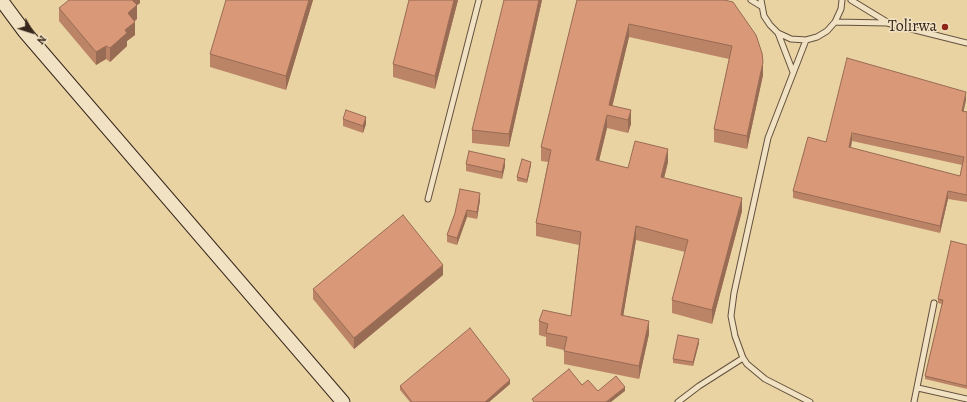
<!DOCTYPE html>
<html>
<head>
<meta charset="utf-8">
<style>
  body { margin:0 }
  #map { position:relative; width:967px; height:402px; overflow:hidden; background:#ead3a3; font-family:Alegreya,serif }
  canvas { display:block }
  .north { position:absolute; left:12px; top:12px; width:40px; height:40px; -webkit-text-stroke:3px #f1e2c3; paint-order:stroke; rotate:129deg; font-size:11px; font-weight:700; line-height:16px; text-align:center; color:#36261c }
  .north::after { content:''; display:block; margin:auto; width:14px; height:18px; background:#36261c; clip-path:polygon(50% 0,100% 100%,50% 72%,0 100%) }
</style>
</head>
<body>
<div id="map">
<canvas width="967" height="402"></canvas>
<div class="north">N</div>
</div>
<script>
const g = document.querySelector('canvas').getContext('2d');
g.lineJoin = 'round';
const toPath = rows => new Path2D(rows.map(r => 'M' + r).join(''));
function strokePath(path, color, width, dash) { g.strokeStyle = color; g.lineWidth = width; g.lineCap = dash ? 'butt' : 'round'; g.setLineDash(dash || []); g.stroke(path); }
function fillPath(path, color) { g.fillStyle = color; g.fill(path, 'evenodd'); }
function write(font, color, halo, rows, align = 'center') {
  g.font = font + ' Alegreya,serif'; g.lineWidth = 3; g.setLineDash([]); g.textBaseline = 'middle'; g.strokeStyle = halo; g.fillStyle = color; for (const [text, x, y, turn = 0] of rows) {
    g.save(); g.translate(x, y); g.rotate((+turn || 0) * Math.PI / 180); g.textAlign = isNaN(turn) ? turn : align; if (halo) g.strokeText(text, 0, 0); g.fillText(text, 0, 0); g.restore();
  }
}
const lane = toPath([
  [751,0,761,6],
  [761,0,764,16,770,25,778,33,791,39,806,40,817,37,827,31,835,22,841,9,842,0],
  [851,0,887,22],
  [835,22,887,23,967,43],
  [778,33,793,72],
  [806,40,768,138,734,293,731,316,735,336,743,358,747,364,765,379,810,402],
  [428,199,479,0],
  [918,388,967,399],
  [678,402,699,386,743,358],
  [914,402,934,303]
]);
const secondary = toPath([
  [1,0,24,31,343,402]
]);
const wall = toPath([
  [140,0,140,3,137,5,137,19,134,21,135,35,127,41,127,46,110,62,106,59,96,65,59,21,59,8],
  [313,0,286,90,210,67,210,54],
  [458,0,435,89,393,77,393,64],
  [542,0,509,147,472,143,472,130],
  [577,0,724,0,763,75,747,149,714,142,714,129,729,59,629,37,612,106,631,110,631,124,628,133,607,128,599,161,628,168,668,162,664,178,742,211,712,324,672,313,672,300,685,252,636,240,623,316,649,334,639,379,564,364,564,350,546,346,546,337,539,335,539,321,571,316,579,245,536,236,536,223,548,162,541,161,541,147],
  [966,100,963,111,967,112,967,202,948,199,940,233,793,198,793,191,826,142],
  [852,141,962,165,960,176,851,148],
  [343,119,366,124,363,133,343,126],
  [466,164,505,166,502,179,466,171],
  [531,165,527,183,517,181,517,177],
  [480,200,477,219,467,217,457,245,447,242,447,235,455,213],
  [967,245,967,389,925,379,925,376,942,304,938,303,938,299],
  [443,275,354,349,313,299,313,289],
  [699,343,693,366,673,363,673,359],
  [510,384,489,402,410,402,400,390,400,386]
]);
const shadedWall = toPath([
  [130,0,140,0,140,3,130,11],
  [309,0,313,0,286,90,286,76],
  [454,0,458,0,435,89,435,76],
  [539,0,542,0,509,147,509,134],
  [137,5,137,19,128,27,128,13],
  [135,22,135,35,127,41,127,46,110,62,110,48,125,30],
  [629,24,629,37,610,116,609,105],
  [106,46,106,59,96,65,96,52],
  [763,62,763,75,747,149,747,136],
  [966,92,966,100,962,119,962,111],
  [631,110,631,124,628,133,628,120],
  [607,115,607,128,596,173,596,160],
  [366,117,366,124,363,133,363,126],
  [852,133,852,141,849,155,849,147],
  [668,149,668,162,661,190,661,177],
  [505,159,505,166,502,179,502,172],
  [531,162,531,165,527,183,527,180],
  [948,191,948,199,940,233,940,226],
  [480,193,480,200,477,219,477,212],
  [742,198,742,211,712,324,712,310],
  [467,210,467,217,457,245,457,238],
  [636,226,636,240,621,329,621,315],
  [443,265,443,275,354,349,354,338],
  [649,321,649,334,639,379,639,366],
  [699,339,699,343,693,366,693,362],
  [510,380,510,384,489,402,485,402],
  [625,387,625,391,611,402,606,402]
]);
const building = toPath([
  [69,0,132,0,137,5,128,13,135,22,125,30,127,33,110,48,106,46,96,52,59,8,69,0],
  [226,0,309,0,286,76,210,54,226,0],
  [409,0,454,0,435,76,393,64,409,0],
  [504,0,539,0,509,134,472,130,504,0],
  [577,0,724,0,733,2,756,35,762,53,763,62,747,136,714,129,732,46,629,24,609,105,631,110,628,120,607,115,596,160,628,168,635,141,668,149,661,177,742,198,712,310,672,300,688,240,636,226,621,315,649,321,639,366,564,351,567,337,546,333,548,324,539,321,543,310,571,316,581,232,536,223,551,150,541,147,577,0],
  [847,58,966,92,962,111,967,112,967,195,948,191,940,226,793,191,808,137,826,142,847,58],
  [852,133,964,157,960,176,849,147,852,133],
  [346,110,366,117,363,126,343,119,346,110],
  [469,151,505,159,502,172,466,164,469,151],
  [522,159,531,162,527,180,517,177,522,159],
  [460,189,480,193,477,212,467,210,457,238,447,235,455,213,460,189],
  [403,215,443,265,354,338,313,289,403,215],
  [951,241,967,245,967,386,925,376,943,300,938,299,951,241],
  [470,328,510,380,485,402,412,402,400,386,470,328],
  [678,335,699,339,693,362,673,359,678,335],
  [569,369,582,385,588,380,598,391,616,376,625,387,606,402,534,402,532,399,569,369]
]);
const markers = [
  [945,27,4,"#8f2418"]
];
const poiNames = [
  ["Tolirwa",937,27]
];
strokePath(lane, '#63513e', 7);
strokePath(secondary, '#36261c', 15);
strokePath(lane, '#f1e2c3', 5);
strokePath(secondary, '#f1e2c3', 13);
fillPath(wall, '#bb8467');
fillPath(shadedWall, '#986b54');
fillPath(building, '#d99978');
strokePath(building, '#986b54', 1);
for (const [x, y, r, color] of markers) { const dot = new Path2D(); dot.arc(x, y, r, 0, 2 * Math.PI); g.fillStyle = color; g.fill(dot); strokePath(dot, '#f1e2c3', 1.5); }
write('16px', '#36261c', '#f1e2c3', poiNames, 'right');
</script>
</body>
</html>
